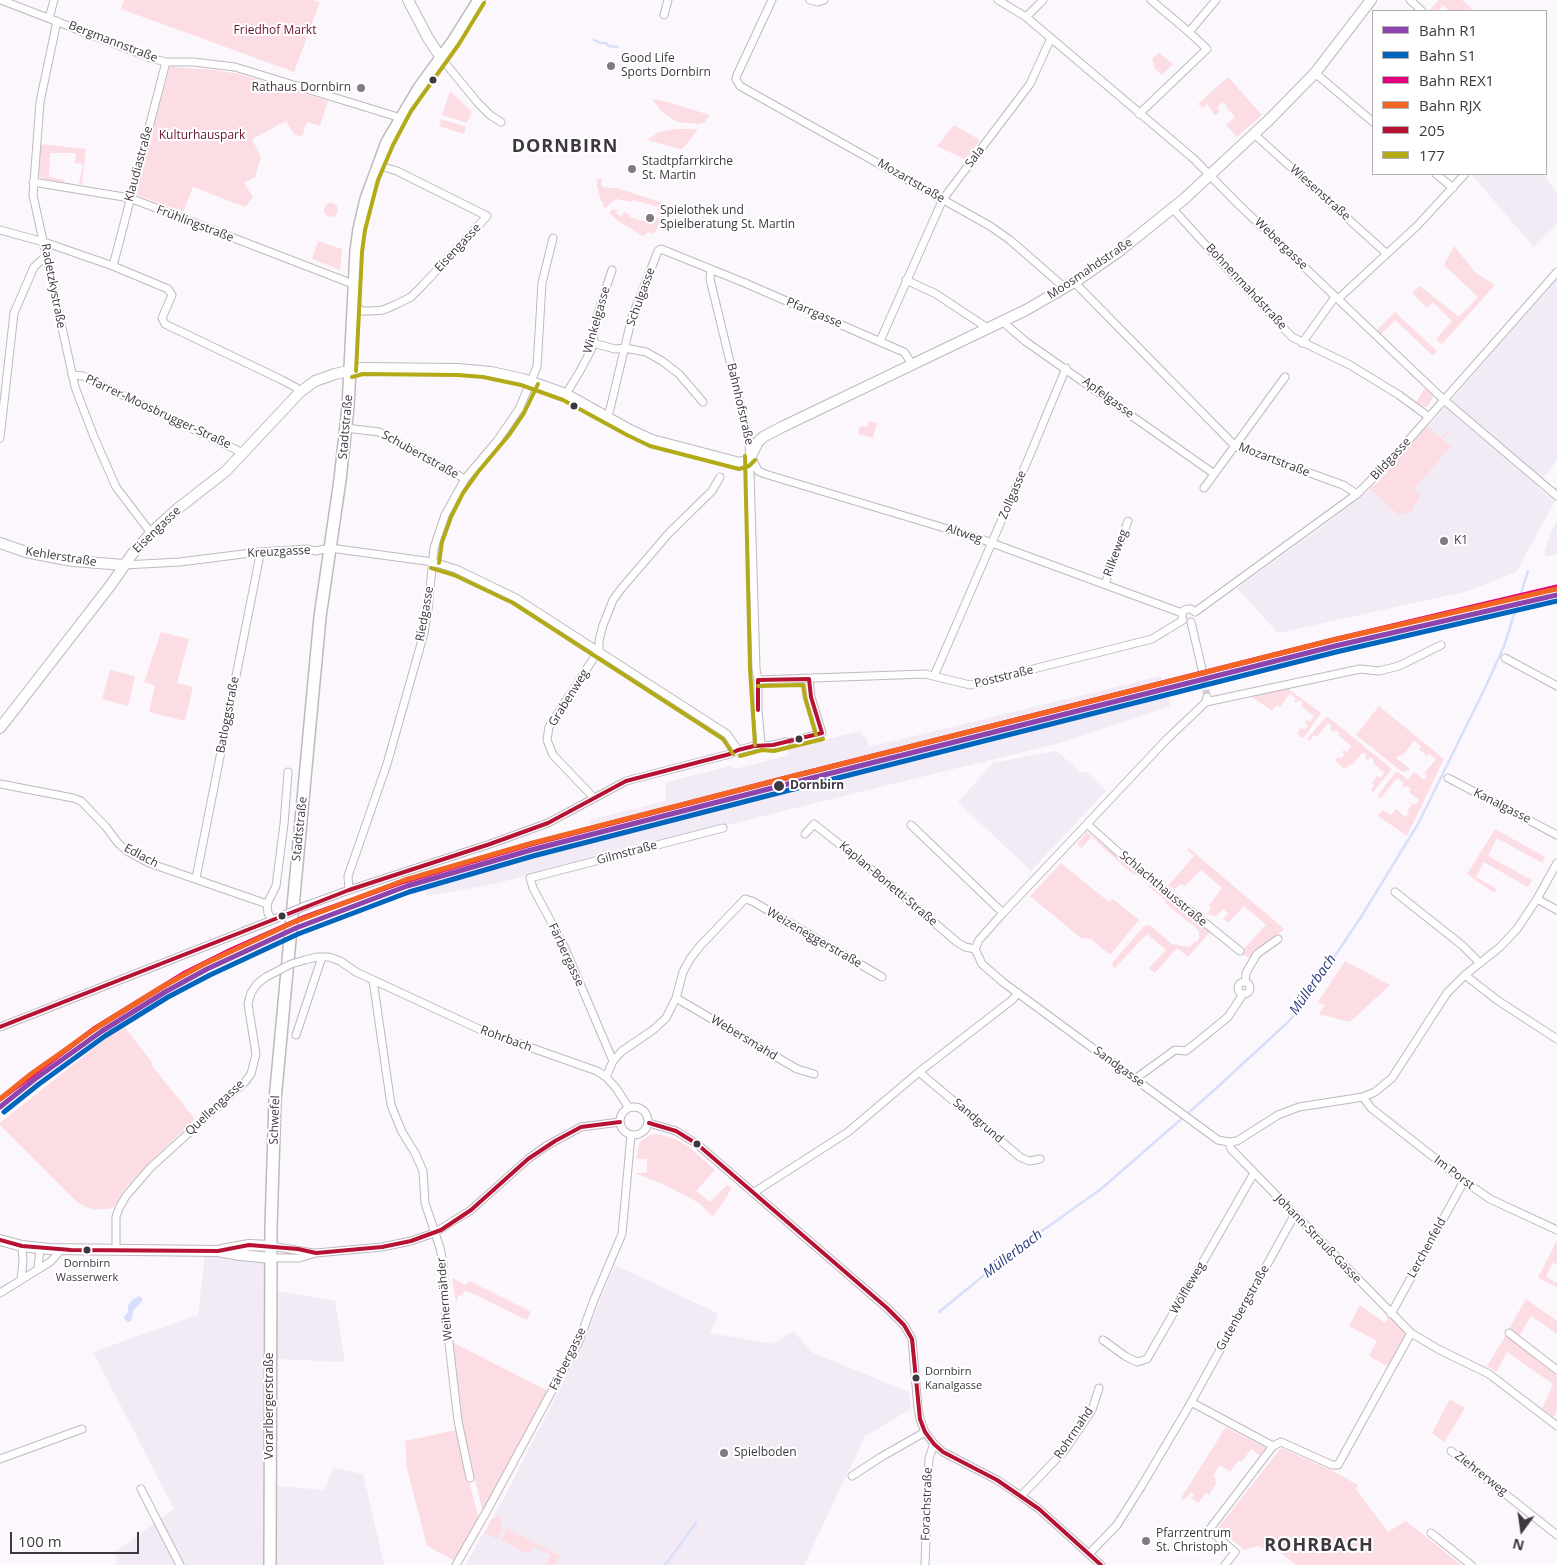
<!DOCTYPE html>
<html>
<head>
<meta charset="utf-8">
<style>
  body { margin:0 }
  #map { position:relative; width:1557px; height:1565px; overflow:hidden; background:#fbf7fc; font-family:"Open Sans",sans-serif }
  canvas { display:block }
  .legend { position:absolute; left:1372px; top:10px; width:175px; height:165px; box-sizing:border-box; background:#fff; border:1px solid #b2afb3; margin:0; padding:6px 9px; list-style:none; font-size:15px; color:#3e3740 }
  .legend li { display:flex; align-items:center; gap:10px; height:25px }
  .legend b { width:25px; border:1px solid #b2afb3 }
  .north { position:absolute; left:1497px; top:1505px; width:50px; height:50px; -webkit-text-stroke:4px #fff; paint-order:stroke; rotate:194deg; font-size:14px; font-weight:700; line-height:20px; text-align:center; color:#3e3740 }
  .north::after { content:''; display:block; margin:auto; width:18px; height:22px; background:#3e3740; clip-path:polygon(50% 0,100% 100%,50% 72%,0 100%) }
  .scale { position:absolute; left:10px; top:1532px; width:129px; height:22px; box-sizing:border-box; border:2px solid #3e3740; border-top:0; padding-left:6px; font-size:15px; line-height:18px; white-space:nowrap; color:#3e3740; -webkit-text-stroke:4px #fff; paint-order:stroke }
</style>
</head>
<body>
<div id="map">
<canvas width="1557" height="1565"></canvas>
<ul class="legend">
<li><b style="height:6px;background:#8e44ad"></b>Bahn R1</li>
<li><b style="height:6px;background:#0065bd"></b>Bahn S1</li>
<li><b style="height:6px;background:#e5007d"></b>Bahn REX1</li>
<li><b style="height:6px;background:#f26522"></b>Bahn RJX</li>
<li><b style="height:6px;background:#b71234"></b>205</li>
<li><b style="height:6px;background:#b2aa16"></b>177</li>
</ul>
<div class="north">N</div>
<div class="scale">100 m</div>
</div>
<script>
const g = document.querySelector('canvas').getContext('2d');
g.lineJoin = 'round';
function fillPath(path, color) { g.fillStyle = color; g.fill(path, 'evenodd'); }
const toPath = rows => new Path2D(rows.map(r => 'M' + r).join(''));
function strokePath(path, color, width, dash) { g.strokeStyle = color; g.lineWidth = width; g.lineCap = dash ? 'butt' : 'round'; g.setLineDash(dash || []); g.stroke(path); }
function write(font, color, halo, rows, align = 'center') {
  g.font = font + ' "Open Sans",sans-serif'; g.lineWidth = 4; g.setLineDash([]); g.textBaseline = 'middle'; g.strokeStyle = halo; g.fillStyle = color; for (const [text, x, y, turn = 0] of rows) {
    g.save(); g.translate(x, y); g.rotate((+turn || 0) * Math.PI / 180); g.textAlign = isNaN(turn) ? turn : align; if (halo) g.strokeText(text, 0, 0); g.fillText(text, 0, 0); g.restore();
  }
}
const built = toPath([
  [1471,174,1543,174,1557,193,1557,224,1534,247],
  [1557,278,1557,460,1537,487,1555,501,1516,572,1468,591,1278,633,1237,588,1326,524,1368,491,1394,466],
  [1557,520,1557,554,1545,557,1545,551,1551,532],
  [1161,676,1171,706,1060,743,803,806,494,884,427,896,420,872,591,825,590,820,666,801,666,782,730,766,735,769,789,755,788,749,861,731,863,738,866,737,869,747],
  [1054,751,1060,754,1080,772,1088,773,1106,791,1031,871,958,802,993,763],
  [205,1255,276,1260,277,1291,335,1301,345,1362,277,1359,275,1486,325,1490,333,1468,363,1474,384,1565,117,1565,115,1552,174,1509,93,1352,198,1315],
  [615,1265,719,1314,710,1333,773,1344,793,1331,813,1353,909,1392,911,1409,865,1436,804,1565,465,1565,505,1496,578,1353]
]);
const green = toPath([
  [124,0,313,0,320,2,294,72,121,9],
  [1439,0,1462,0,1475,11,1449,11,1443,5,1438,11,1429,11],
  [1159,53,1173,64,1162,75,1155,69,1152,59],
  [170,67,214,70,239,74,328,101,320,126,307,122,302,137,294,134,286,121,252,139,261,157,255,177,244,183,253,197,245,207,193,187,183,212,137,195,138,191,134,193],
  [1228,77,1262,115,1237,137,1226,125,1235,117,1226,107,1227,106,1223,102,1217,107,1220,111,1215,116,1207,104,1203,108,1198,104],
  [450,91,472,112,467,123,442,115],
  [652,99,667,102,710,115,705,122,699,124,677,122,662,112],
  [441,119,466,127,464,134,439,126],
  [954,125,980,140,966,160,937,146],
  [677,129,698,129,686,145,681,149,647,140,659,132],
  [40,144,86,149,82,185,79,184,83,164,75,163,76,153,50,153,49,177,64,180,63,185,41,178,39,176],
  [602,178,601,186,608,188,616,188,667,204,662,215,657,213,659,207,633,200,632,202,616,199,605,208,603,205,603,202,601,201,597,186,597,179],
  '324 210a7 7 0 1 1 14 0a7 7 0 1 1-14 0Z',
  [613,209,617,210,616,214,622,216,624,212,629,214,629,217,654,224,656,217,661,219,654,234,649,232,643,236,619,222,609,213],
  [318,241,342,249,340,270,312,259],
  [1454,246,1475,272,1495,285,1442,344,1436,339,1452,321,1433,302,1427,308,1412,293,1420,286,1459,317,1478,297,1444,265],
  [1395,312,1437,351,1433,356,1395,320,1380,335,1376,331],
  [1425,388,1433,397,1429,405,1425,407,1416,402],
  [868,421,877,423,873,438,858,434,860,426,867,427],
  [1427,426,1441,438,1448,431,1450,432,1443,440,1451,446,1414,489,1421,495,1411,512,1399,515,1370,489,1379,481],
  [161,632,189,639,177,683,193,687,185,721,149,712,155,686,144,682],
  [110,670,135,676,128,706,102,699],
  [1287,688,1321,713,1304,737,1302,738,1298,734,1299,731,1301,728,1305,730,1308,726,1305,723,1307,720,1310,722,1314,716,1301,706,1303,703,1299,700,1297,703,1294,701,1296,698,1290,694,1280,707,1277,705,1272,711,1252,697],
  [1379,706,1444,759,1407,836,1378,816,1383,810,1391,815,1396,809,1405,817,1409,813,1407,811,1413,803,1416,805,1419,800,1409,792,1411,789,1407,786,1404,788,1402,786,1404,783,1397,778,1381,798,1378,797,1378,795,1395,773,1398,772,1408,780,1414,772,1424,780,1427,776,1424,774,1436,759,1429,754,1427,756,1419,749,1421,746,1414,741,1402,756,1399,755,1396,758,1410,769,1404,772,1401,771,1356,735],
  [1326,717,1328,717,1392,769,1373,792,1371,790,1374,786,1372,783,1377,776,1380,778,1384,773,1373,763,1374,760,1371,757,1368,760,1365,758,1367,755,1363,752,1352,765,1350,764,1345,769,1341,766,1335,761,1338,757,1341,759,1345,754,1342,752,1344,750,1347,752,1351,746,1338,735,1340,733,1336,730,1333,732,1330,729,1332,726,1328,723,1317,737,1314,735,1310,740,1307,739],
  [1495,829,1545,857,1542,863,1497,838,1488,856,1532,880,1528,887,1484,862,1476,877,1497,889,1494,893,1467,874],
  [1087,832,1210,932,1188,957,1177,948,1155,973,1149,968,1166,950,1147,934,1114,969,1112,963,1143,927,1147,925,1151,926,1172,944,1189,947,1199,939,1199,932,1193,925,1187,921,1165,903,1166,901,1148,886,1149,884,1136,874,1134,875,1091,837,1082,848,1077,844],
  [1189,848,1284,929,1249,958,1240,953,1266,925,1244,906,1228,923,1223,919,1228,913,1223,909,1216,916,1207,914,1211,908,1209,906,1222,888,1201,870,1185,886,1181,884,1175,889,1168,886,1194,856,1187,850],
  [1061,863,1109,902,1113,899,1139,920,1110,955,1091,939,1081,938,1030,896],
  [1345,961,1390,985,1350,1022,1319,1014,1325,1005,1318,1002],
  [123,1025,151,1061,153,1067,195,1119,152,1160,124,1190,113,1208,93,1210,78,1203,0,1125,0,1123],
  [657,1134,676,1139,689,1147,715,1170,696,1191,710,1202,727,1185,732,1188,713,1217,699,1203,663,1184,635,1173,647,1173,647,1159,636,1159,640,1142,650,1135],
  [1557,1240,1557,1264,1552,1263,1546,1277,1557,1283,1557,1287,1538,1278],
  [452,1278,466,1285,469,1281,531,1312,527,1320,465,1290,462,1296,459,1295,456,1302],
  [1526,1299,1557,1321,1557,1334,1531,1316,1519,1336,1509,1329],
  [1360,1305,1385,1323,1389,1317,1407,1335,1389,1367,1369,1356,1377,1341,1349,1326],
  [1506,1335,1557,1376,1557,1411,1553,1417,1542,1409,1553,1384,1507,1352,1496,1372,1487,1366],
  [452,1342,548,1391,483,1513,463,1429],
  [1450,1399,1465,1408,1444,1442,1432,1433],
  [1226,1427,1266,1448,1260,1456,1251,1449,1242,1462,1239,1460,1230,1472,1220,1465,1213,1476,1216,1479,1215,1481,1217,1482,1209,1495,1206,1493,1198,1503,1191,1498,1194,1495,1191,1492,1184,1500,1181,1498],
  [456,1430,479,1520,455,1561,427,1546,407,1468,405,1441],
  [1281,1448,1335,1472,1358,1485,1356,1489,1388,1532,1406,1521,1461,1565,1296,1565,1281,1553,1257,1546,1244,1550,1218,1528],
  [497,1517,502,1519,500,1525,504,1527,497,1539,485,1533,493,1518],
  [507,1529,559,1555,563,1550,555,1565,546,1564,551,1555,533,1546,528,1554,502,1540]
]);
const water = toPath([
  [139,1296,143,1299,142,1301,133,1311,132,1320,129,1322,126,1321,124,1317,128,1312,128,1306,132,1300]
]);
const stream = toPath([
  [594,40,600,43,606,43,609,46,618,47],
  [1556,490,1557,488],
  [939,1312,1015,1250,1101,1189,1210,1094,1288,1022,1300,1008,1361,917,1418,824,1485,688,1504,646,1528,571],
  [665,1565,696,1523]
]);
const streetTunnel = toPath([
  [1202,669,1207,697],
  [786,742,804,738]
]);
const street = toPath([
  [1,0,154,59,166,62,194,62,235,67,401,118],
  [772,0,737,75,736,79,740,86,990,226,1010,240,1065,288],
  [810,0,818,2,824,0],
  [998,0,1026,17,1194,159,1238,204,1444,400,1557,496],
  [1151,0,1189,32],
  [1410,0,1422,11],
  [664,15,668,0],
  [1026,17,1043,0],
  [49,18,54,0],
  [57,21,40,102,33,195,75,387,94,437,116,487,151,533],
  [441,58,478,103,490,115,501,122],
  [1315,73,1373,122],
  [1139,114,1207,49,1189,32,1216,0],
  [1254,134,1386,253],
  [1436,174,1453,188],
  [33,182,130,198,353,284],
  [1173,209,1232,274,1292,337,1350,365,1399,395,1429,417],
  [0,230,44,242,113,266,168,289,172,295,162,318,165,324,280,379,295,387,300,392],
  [113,266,166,62],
  [711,269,710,279,749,440,756,669,758,680,758,710,761,744],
  [906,280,936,294,989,329],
  [1074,282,1235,446,1343,485,1357,494],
  [1338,299,1417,226,1465,174],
  [353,302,361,311,371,311,383,310,395,305,411,297,423,285,487,216,397,171,377,165],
  [1003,322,1025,341,1213,473],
  [880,341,943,199,1030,84,1051,38],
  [593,343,615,349,625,348,646,352,662,361,679,374,703,402],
  [1302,343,1335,297],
  [72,375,83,376,243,453],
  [566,394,580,371,592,348,597,316,612,270],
  [607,417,610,409,632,317,658,251,661,249,745,283,899,350,904,352,912,364],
  [346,428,379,432,465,479],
  [0,438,14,313,34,267,46,256],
  [752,458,758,471,765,474,981,539,1182,613],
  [1204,488,1285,377],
  [124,565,180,562,259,552,308,549,315,551,330,548,433,562,456,569,516,598,727,734,738,750],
  [1105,584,1128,521],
  [1195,612,1357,494,1391,460,1557,272],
  [1182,617,1183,611,1187,609,1191,609,1195,612],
  [1191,622,1202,669],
  [1505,658,1557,686],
  [934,676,1029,457,1066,368],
  [758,680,925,674,970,685,1152,639,1183,620],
  [1207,697,1206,702,1166,740,1003,913,979,940,975,949,982,964,1004,983,1218,1140,1229,1142,1237,1141,1278,1115,1299,1107,1363,1097,1375,1092,1392,1078,1447,993,1465,975,1500,947,1517,929,1537,899,1557,863],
  [1206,702,1360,669,1379,671,1399,666,1441,645],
  [804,738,822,733,811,697,809,679],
  [1448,778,1557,835],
  [0,784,73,798,81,801,106,827,118,843,127,851,149,863,267,904],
  [594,798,553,755,547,740,549,727,599,650,599,641,603,625,613,600,621,589,669,533,712,491,720,477],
  [1087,824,1126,859,1240,951],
  [911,825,1003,913],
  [805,834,814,824,877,874,957,942,965,947,975,949],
  [196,878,259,560,259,552],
  [349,890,348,876,387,764,424,633,428,609,434,548,445,515,465,479,497,441,519,409,537,367,542,283,553,238],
  [1395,892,1463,946,1480,963],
  [1537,899,1557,910],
  [305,906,349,890,490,844,548,823,626,781,730,754,738,750,754,746,773,745,786,742],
  [272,920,268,913,267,904,276,886,284,824,288,772],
  [305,960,317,957,329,957,340,961,356,972,481,1030,597,1071,606,1077,616,1088,629,1108],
  [1465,975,1497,1000,1557,1039],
  [373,980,391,1105,402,1132,415,1153,423,1171,425,1203,440,1248,443,1263,446,1317,458,1421,470,1478],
  '1238 988a6 6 0 1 1 12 0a6 6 0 1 1-12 0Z',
  [1245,982,1246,973,1257,954,1278,939],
  [676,998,797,1069,814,1074],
  [0,1027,275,919],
  [296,1035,322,957],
  [613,1061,564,946,533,888,530,878,723,828],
  [919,1072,1020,1157,1029,1161,1040,1159],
  [606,1077,613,1061,622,1051,653,1030,666,1018,676,998,683,972,690,959,700,946,745,899,752,901,882,977],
  [1135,1079,1175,1050,1186,1051,1228,1017,1243,994],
  [1363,1097,1371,1108,1464,1181,1490,1199,1557,1230],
  '620 1121a14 14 0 1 1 28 0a14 14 0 1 1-28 0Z',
  [649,1123,676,1131,697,1144,887,1308,904,1325,912,1339,918,1408,920,1419,925,1432,934,1444,943,1452,997,1480,1021,1496,1039,1509,1101,1565],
  [1229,1142,1231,1149,1411,1333,1438,1349,1489,1374,1557,1426],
  [753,1193,848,1132,919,1072,1012,1000,1018,993],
  [271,1246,313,1253],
  [116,1250,116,1217,119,1208,126,1196,150,1168,245,1082,251,1074,256,1054,248,1004,251,993,257,984,266,977],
  [271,1258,299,1258,316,1253,382,1247,411,1241,434,1233,471,1210,528,1159,546,1146,581,1127,620,1122],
  [38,1268,40,1248],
  [21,1280,23,1261,22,1246],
  [0,1293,50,1262,61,1250],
  [1391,1314,1464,1181],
  [1509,1333,1557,1370],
  [1103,1340,1125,1356,1137,1362,1147,1359,1254,1173],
  [1191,1402,1273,1446],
  [1451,1451,1557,1535],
  [0,1459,82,1429],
  [852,1476,881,1457,925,1432],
  [141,1489,180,1565],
  [1021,1496,1065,1450,1092,1410,1099,1388],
  [1431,1533,1471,1565],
  [1089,1554,1117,1525,1141,1487,1189,1406,1295,1214],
  [456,1565,489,1507,579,1341,594,1300,622,1234,631,1135],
  [925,1565,929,1458,934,1444],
  [1225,1565,1235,1552,1209,1530,1273,1446,1281,1442,1332,1465,1338,1465,1411,1333]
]);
const secondary = toPath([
  [408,0,428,38,441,58],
  [0,543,26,552,51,557,73,561,124,565],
  [0,728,110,586,133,553,151,533,176,510,226,471,300,392,315,381,335,374,362,368,458,369,491,372,523,379,566,394,630,430,652,440,740,463,746,461,751,456,758,442,763,437,782,427,1026,310,1078,280,1118,252,1184,199,1270,119,1315,73,1371,0],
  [0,1240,22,1246,49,1249,218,1251,240,1255,271,1258],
  [222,1250,249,1245,271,1246]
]);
const primary = toPath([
  [270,1565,271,1227,275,1100,320,617,340,480,348,407,356,251,359,229,366,199,387,142,419,88,454,40,479,0]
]);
const streetBridge = toPath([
  [275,919,305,906],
  [266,977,291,964,305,960]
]);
const bus1 = toPath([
  [758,710,758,680,809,679,811,697,822,733],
  [0,1027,349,890,490,844,548,823,626,781,730,754,738,750,754,746,773,745,822,733],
  [649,1123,676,1131,697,1144,887,1308,904,1325,912,1339,920,1419,925,1432,934,1444,943,1452,997,1480,1039,1509,1101,1565],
  [0,1240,22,1246,71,1250,218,1251,249,1245,298,1249,316,1253,382,1247,411,1241,441,1230,471,1210,528,1159,555,1141,581,1127,620,1122]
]);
const bus2 = toPath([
  [356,371,362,252,365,230,378,180,393,145,411,111,459,44,484,3],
  [352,377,363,374,458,375,483,377,521,385,563,400,627,435,650,446,739,469,749,466,755,460],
  [745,456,750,669,755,745],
  [439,563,442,542,451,517,463,493,478,472,509,435,524,413,538,384],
  [431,568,454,575,513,603,723,739,733,754],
  [758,686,803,685,805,698,816,735],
  [740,756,762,750,774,751,823,739]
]);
const rail1 = toPath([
  [0,1107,35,1079,102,1031,165,992,207,969,296,928,407,886,531,850,784,785,1335,646,1557,595]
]);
const rail2 = toPath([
  [4,1112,39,1084,105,1036,168,997,210,975,298,934,409,892,533,856,786,791,1336,652,1557,601]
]);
const rail3 = toPath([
  [0,1099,94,1029,185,973,231,950,305,917,405,881,531,844,782,779,1333,640,1557,587]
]);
const rail4 = toPath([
  [0,1099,31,1074,99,1026,162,987,204,964,294,922,405,880,529,844,782,779,1333,640,1556,589]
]);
const markers = [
  [611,66,5,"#807a82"],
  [433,80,4.5,"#3e3740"],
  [361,88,5,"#807a82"],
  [632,169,5,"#807a82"],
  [650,218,5,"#807a82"],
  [574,406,4.5,"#3e3740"],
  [1444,541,5,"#807a82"],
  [799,739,4.5,"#3e3740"],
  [779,786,6,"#3e3740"],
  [282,916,4.5,"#3e3740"],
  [697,1144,4.5,"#3e3740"],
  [87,1250,4.5,"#3e3740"],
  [916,1378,4.5,"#3e3740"],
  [724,1453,5,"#807a82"],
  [1146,1541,5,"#807a82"]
];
const busNames = [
  ["Dornbirn",87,1264],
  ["Wasserwerk",87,1278],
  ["Dornbirn",925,1372,"left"],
  ["Kanalgasse",925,1386,"left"]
];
const parkNames = [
  ["Friedhof Markt",275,31],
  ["Kulturhauspark",202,136]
];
const streetNames = [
  ["Bergmannstraße",113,42,21],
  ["Sala",975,157,-52],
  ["Klaudiastraße",139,164,-75],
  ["Mozartstraße",911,181,30],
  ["Wiesenstraße",1320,193,42],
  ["Frühlingstraße",195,224,21],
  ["Webergasse",1281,244,44],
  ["Eisengasse",458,248,-47],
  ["Moosmahdstraße",1090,269,-34],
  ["Radetzkystraße",53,286,79],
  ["Bohnenmahdstraße",1246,287,47],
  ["Schulgasse",641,297,-70],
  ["Pfarrgasse",814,313,23],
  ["Winkelgasse",597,320,-74],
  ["Apfelgasse",1108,398,36],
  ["Bahnhofstraße",740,404,77],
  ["Pfarrer-Moosbrugger-Straße",158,412,25],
  ["Stadtstraße",346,427,-85],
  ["Schubertstraße",420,455,29],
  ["Bildgasse",1391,459,-47],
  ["Mozartstraße",1274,460,21],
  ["Zollgasse",1013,495,-67],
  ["Eisengasse",157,530,-44],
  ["Altweg",964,534,18],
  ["Kreuzgasse",279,552,-3],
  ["Rilkeweg",1116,553,-70],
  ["Kehlerstraße",61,557,9],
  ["Riedgasse",425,614,-80],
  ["Poststraße",1004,677,-14],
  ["Grabenweg",569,698,-58],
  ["Batloggstraße",228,715,-79],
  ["Kanalgasse",1502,806,27],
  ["Stadtstraße",300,829,-84],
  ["Gilmstraße",627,853,-15],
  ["Edlach",141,856,28],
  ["Kaplan-Bonetti-Straße",888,884,40],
  ["Schlachthausstraße",1163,889,40],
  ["Weizeneggerstraße",814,938,30],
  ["Färbergasse",566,955,65],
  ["Webersmahd",744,1038,31],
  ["Rohrbach",506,1039,20],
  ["Sandgasse",1119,1067,36],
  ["Quellengasse",215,1108,-43],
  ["Schwefel",275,1120,-88],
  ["Sandgrund",978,1121,40],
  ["Im Porst",1454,1173,37],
  ["Johann-Strauß-Gasse",1318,1239,46],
  ["Lerchenfeld",1427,1248,-61],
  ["Wölfleweg",1188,1288,-60],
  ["Weihermähder",445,1299,-95],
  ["Gutenbergstraße",1243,1308,-61],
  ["Färbergasse",568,1359,-64],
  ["Vorarlbergerstraße",270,1406,-90],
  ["Rohrmahd",1074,1433,-56],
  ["Ziehrerweg",1481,1474,38],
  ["Forachstraße",927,1504,-88]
];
const poiNames = [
  ["Good Life",621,59],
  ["Sports Dornbirn",621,73],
  ["Rathaus Dornbirn",351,88,"right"],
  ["Stadtpfarrkirche",642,162],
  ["St. Martin",642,176],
  ["Spielothek und",660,211],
  ["Spielberatung St. Martin",660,225],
  ["K1",1454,541],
  ["Spielboden",734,1453],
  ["Pfarrzentrum",1156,1534],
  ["St. Christoph",1156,1548]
];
const stopNames = [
  ["Dornbirn",790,786]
];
const waterNames = [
  ["Müllerbach",1313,985,-55],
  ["Müllerbach",1013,1254,-37]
];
const districtNames = [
  ["DORNBIRN",565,147],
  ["ROHRBACH",1319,1546]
];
fillPath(built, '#f2eaf5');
fillPath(green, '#fddde4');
fillPath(water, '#d7dffa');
strokePath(stream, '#d7dffa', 2.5);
strokePath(streetTunnel, '#d5d1d6', 7, [7, 3.5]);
strokePath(street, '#beb9c0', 9);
strokePath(secondary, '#beb9c0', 12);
strokePath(primary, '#beb9c0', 14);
strokePath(street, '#fefeff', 7);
strokePath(secondary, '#fefeff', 10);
strokePath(primary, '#fefeff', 11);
strokePath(streetBridge, '#beb9c0', 9, []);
strokePath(streetBridge, '#fefeff', 7);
strokePath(bus1, '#b71234', 4);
strokePath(bus2, '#b2aa16', 4);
strokePath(rail1, '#8e44ad', 5);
strokePath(rail2, '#0065bd', 5);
strokePath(rail3, '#e5007d', 5);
strokePath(rail4, '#f26522', 5);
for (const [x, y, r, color] of markers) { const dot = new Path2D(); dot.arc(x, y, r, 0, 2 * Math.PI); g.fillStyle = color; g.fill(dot); strokePath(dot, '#fff', 2); }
write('11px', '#3e3740', '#fff', busNames);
write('12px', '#66132d', '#fff', parkNames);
write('12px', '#3e3740', '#fff', streetNames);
write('12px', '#3e3740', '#fff', poiNames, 'left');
write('bold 12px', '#3e3740', '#fff', stopNames, 'left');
write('italic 14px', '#2b3c80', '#fff', waterNames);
g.letterSpacing = '1px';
write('bold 18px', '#3e3740', '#fff', districtNames);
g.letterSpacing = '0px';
</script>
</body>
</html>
